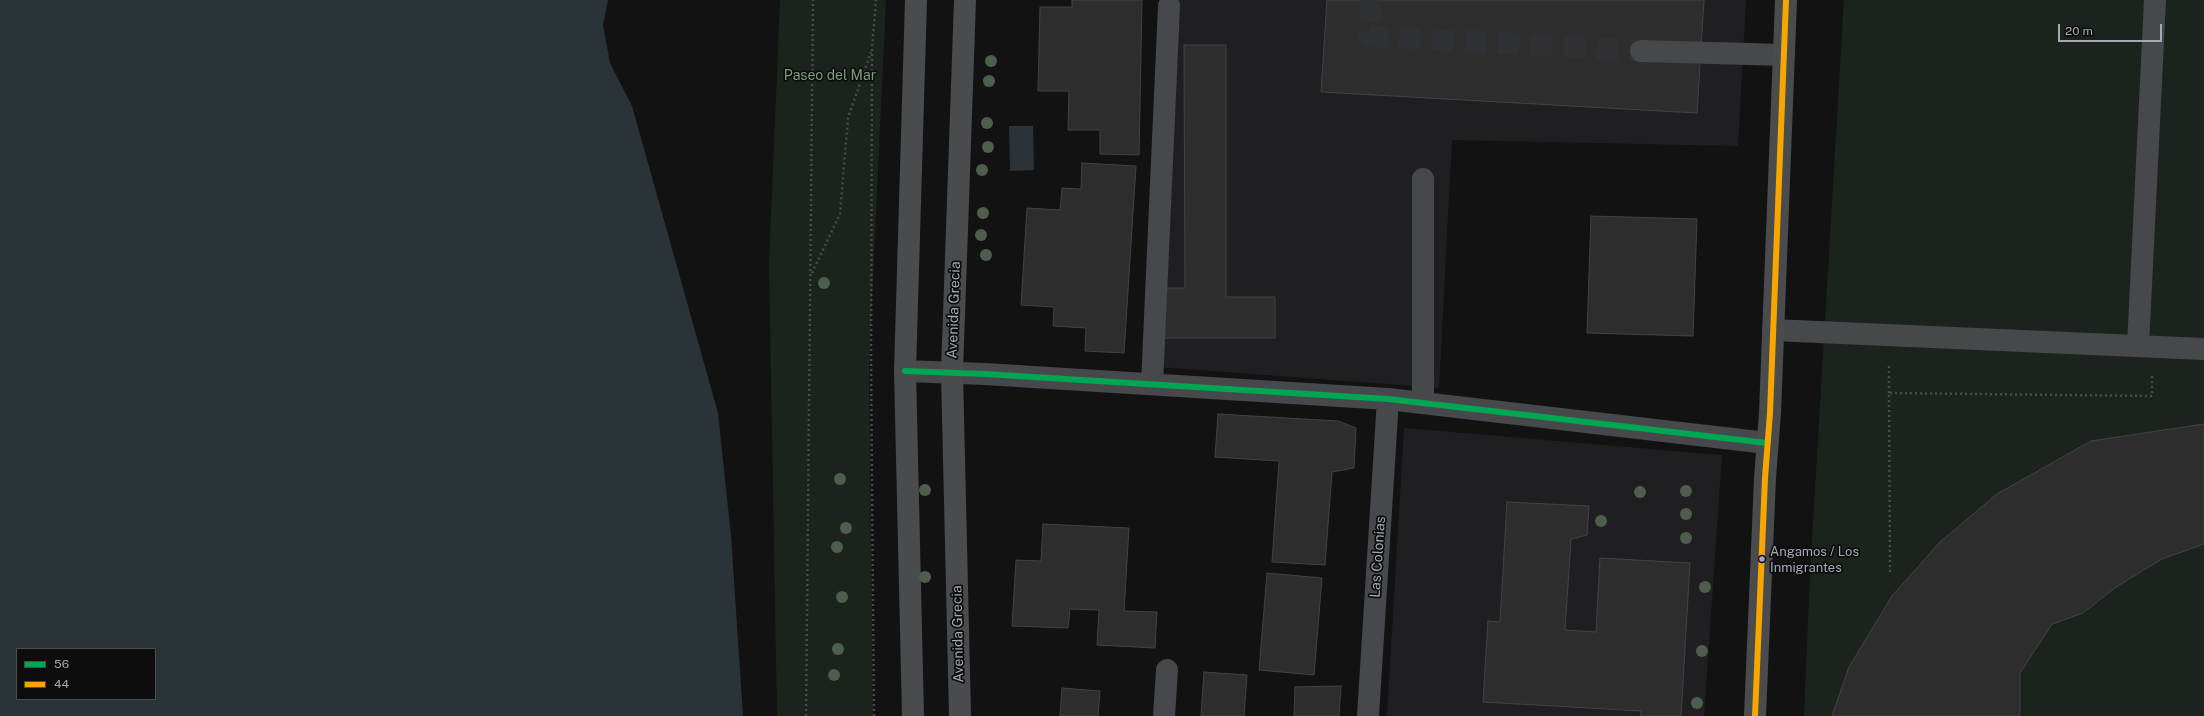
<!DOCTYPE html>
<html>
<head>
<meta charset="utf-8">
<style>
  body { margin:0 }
  #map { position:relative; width:2204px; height:716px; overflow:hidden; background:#121213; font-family:"Public Sans",sans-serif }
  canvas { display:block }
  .legend { position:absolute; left:16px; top:648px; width:140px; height:52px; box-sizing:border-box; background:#0d0d0e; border:1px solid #494c50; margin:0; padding:5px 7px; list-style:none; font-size:12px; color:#a4aab3 }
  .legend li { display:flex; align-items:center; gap:8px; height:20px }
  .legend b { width:20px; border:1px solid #494c50 }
  .scale { position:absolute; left:2058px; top:24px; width:104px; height:18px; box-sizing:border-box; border:2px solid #a4aab3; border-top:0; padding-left:5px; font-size:12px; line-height:14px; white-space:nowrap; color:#a4aab3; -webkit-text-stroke:3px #0d0d0e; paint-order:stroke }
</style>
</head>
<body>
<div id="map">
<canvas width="2204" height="716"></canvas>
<ul class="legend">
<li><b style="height:5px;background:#00a651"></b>56</li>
<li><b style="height:5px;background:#f7a600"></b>44</li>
</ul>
<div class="scale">20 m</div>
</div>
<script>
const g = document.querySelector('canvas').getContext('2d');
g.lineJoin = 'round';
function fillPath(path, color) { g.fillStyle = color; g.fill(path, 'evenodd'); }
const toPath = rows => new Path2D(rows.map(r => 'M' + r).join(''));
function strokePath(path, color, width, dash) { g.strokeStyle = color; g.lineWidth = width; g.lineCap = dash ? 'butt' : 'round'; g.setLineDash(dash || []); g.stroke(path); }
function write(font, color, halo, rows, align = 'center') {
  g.font = font + ' "Public Sans",sans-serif'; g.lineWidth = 3.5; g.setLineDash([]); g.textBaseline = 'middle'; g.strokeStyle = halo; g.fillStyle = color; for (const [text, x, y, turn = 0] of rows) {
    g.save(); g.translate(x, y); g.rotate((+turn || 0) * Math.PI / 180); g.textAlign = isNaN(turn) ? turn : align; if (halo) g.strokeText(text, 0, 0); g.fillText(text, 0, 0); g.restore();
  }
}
const built = toPath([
  [1161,0,1746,0,1738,146,1452,140,1439,388,1144,366],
  [1404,428,1722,455,1704,716,1387,716]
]);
const green = toPath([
  [780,0,886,0,869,364,873,716,777,716,769,264],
  [1844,0,2204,0,2204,716,1804,716,1810,574]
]);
const water = toPath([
  [0,0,608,0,603,25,610,63,632,106,718,413,731,536,743,716,0,716],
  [17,649,155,649,155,699,17,699],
  [1009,126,1033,126,1034,170,1010,171]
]);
const building = toPath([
  [1072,0,1142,0,1139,155,1100,154,1100,130,1068,130,1069,91,1038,91,1040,7,1072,7,1072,0],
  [1327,0,1704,0,1697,113,1321,92,1327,0],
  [1184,45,1226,45,1226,297,1275,297,1275,338,1162,338,1162,288,1185,288,1184,45],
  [1082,163,1136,166,1124,353,1085,351,1086,328,1053,326,1054,307,1021,305,1027,208,1060,210,1062,188,1081,189,1082,163],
  [1591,216,1697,219,1693,336,1587,333,1591,216],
  [1218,414,1338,421,1356,428,1354,468,1332,472,1325,565,1272,562,1279,461,1215,457,1218,414],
  [2204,424,2204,544,2162,559,2116,587,2083,613,2052,624,2020,673,2020,716,1832,716,1849,667,1892,596,1940,542,1997,494,2091,441,2204,424],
  [1507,502,1589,506,1587,535,1571,539,1565,630,1596,632,1600,558,1690,563,1681,716,1640,716,1641,711,1483,702,1488,621,1500,622,1507,502],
  [1043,524,1129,528,1124,611,1157,612,1155,648,1097,645,1099,610,1070,609,1068,628,1012,626,1016,560,1041,561,1043,524],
  [1267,573,1322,578,1314,675,1259,670,1267,573],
  [1204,672,1247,675,1244,716,1201,716,1204,672],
  [1341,686,1339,716,1294,716,1295,687,1341,686],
  [1062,688,1100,691,1098,716,1060,716,1062,688]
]);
const minorTunnel = toPath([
  [1371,0,1369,36,1641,51]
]);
const path = toPath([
  [812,273,840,214,848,118,871,52],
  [1889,393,1889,365],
  [1890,572,1889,393,2152,396,2152,375],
  [806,716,813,0],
  [874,716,871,363,872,49,876,0]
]);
const minor = toPath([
  [1641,51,1784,55],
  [1773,330,2204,349],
  [2138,346,2155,0],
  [905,371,985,374,1388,399,1767,443],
  [1152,384,1169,6],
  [1423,403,1423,179],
  [1164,716,1167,670],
  [1368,716,1388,399]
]);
const major = toPath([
  [1755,716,1765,478,1770,413,1786,0]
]);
const highway = toPath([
  [913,716,905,371,916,0],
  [960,716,952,372,965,0]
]);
const bus1 = toPath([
  [905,371,985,374,1388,399,1767,443]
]);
const bus2 = toPath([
  [1755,716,1765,478,1770,413,1786,0]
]);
const trees = [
  [991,61],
  [989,81],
  [987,123],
  [988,147],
  [982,170],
  [983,213],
  [981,235],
  [986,255],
  [824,283],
  [840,479],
  [925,490],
  [1686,491],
  [1640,492],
  [1686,514],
  [1601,521],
  [846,528],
  [1686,538],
  [837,547],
  [925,577],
  [1705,587],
  [842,597],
  [838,649],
  [1702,651],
  [834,675],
  [1697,703]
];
const markers = [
  [1762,559,3.5,"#a4aab3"]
];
const busNames = [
  ["Angamos / Los",1770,552],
  ["Inmigrantes",1770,568]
];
const parkNames = [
  ["Paseo del Mar",830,76]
];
const streetNames = [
  ["Avenida Grecia",954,310,-88],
  ["Las Colonias",1378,557,-86],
  ["Avenida Grecia",958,634,-91]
];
fillPath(built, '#1f1f21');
fillPath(green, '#1c231d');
fillPath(water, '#2a3337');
fillPath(building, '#2d2d2e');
strokePath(building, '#424346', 1);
strokePath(minorTunnel, '#2f3033', 22, [22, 11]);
strokePath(path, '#484a4d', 2.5, [2, 3]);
strokePath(minor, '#47484b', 22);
strokePath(major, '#494b4d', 22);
strokePath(highway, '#494b4d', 22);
strokePath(bus1, '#00a651', 6);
strokePath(bus2, '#f7a600', 6);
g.fillStyle = '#4d5e4c';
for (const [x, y] of trees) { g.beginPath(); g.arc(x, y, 6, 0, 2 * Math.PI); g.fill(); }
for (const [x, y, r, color] of markers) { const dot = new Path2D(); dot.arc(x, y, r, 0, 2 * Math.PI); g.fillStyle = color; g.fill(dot); strokePath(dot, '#0d0d0e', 1.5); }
write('13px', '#a4aab3', '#0d0d0e', busNames, 'left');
write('14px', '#7d9d7b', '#0d0d0e', parkNames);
write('14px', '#a4aab3', '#0d0d0e', streetNames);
</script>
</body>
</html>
